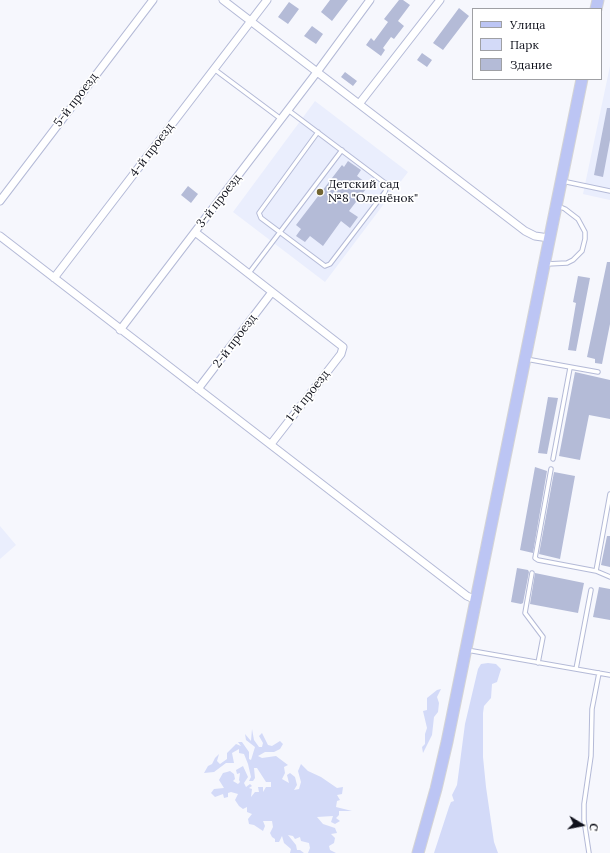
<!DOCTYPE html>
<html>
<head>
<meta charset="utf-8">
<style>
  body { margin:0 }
  #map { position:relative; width:610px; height:853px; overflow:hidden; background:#f6f7fd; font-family:Lora,serif }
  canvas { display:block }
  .legend { position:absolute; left:472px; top:8px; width:130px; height:72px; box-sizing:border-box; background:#fff; border:1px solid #9fa0a4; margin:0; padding:5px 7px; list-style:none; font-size:12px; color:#0f111b }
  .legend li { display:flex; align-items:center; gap:8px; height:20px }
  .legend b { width:20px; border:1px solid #9fa0a4 }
  .north { position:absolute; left:562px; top:805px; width:40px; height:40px; -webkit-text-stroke:3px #fff; paint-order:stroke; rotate:100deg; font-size:11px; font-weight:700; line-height:16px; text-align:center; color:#0f111b }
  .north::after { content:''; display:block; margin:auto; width:14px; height:18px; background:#0f111b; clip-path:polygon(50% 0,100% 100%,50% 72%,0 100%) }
</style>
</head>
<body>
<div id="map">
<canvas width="610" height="853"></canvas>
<ul class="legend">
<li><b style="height:5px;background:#bcc5f4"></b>Улица</li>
<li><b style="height:11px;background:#d3daf8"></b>Парк</li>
<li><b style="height:11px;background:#b4bbd7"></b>Здание</li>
</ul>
<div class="north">С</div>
</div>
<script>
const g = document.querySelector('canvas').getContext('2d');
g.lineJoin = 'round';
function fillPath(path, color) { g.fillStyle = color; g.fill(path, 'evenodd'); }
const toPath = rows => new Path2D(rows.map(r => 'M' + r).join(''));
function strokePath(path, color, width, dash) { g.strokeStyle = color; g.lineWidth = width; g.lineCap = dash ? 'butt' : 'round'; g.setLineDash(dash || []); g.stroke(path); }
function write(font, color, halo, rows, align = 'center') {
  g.font = font + ' Lora,serif'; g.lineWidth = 3.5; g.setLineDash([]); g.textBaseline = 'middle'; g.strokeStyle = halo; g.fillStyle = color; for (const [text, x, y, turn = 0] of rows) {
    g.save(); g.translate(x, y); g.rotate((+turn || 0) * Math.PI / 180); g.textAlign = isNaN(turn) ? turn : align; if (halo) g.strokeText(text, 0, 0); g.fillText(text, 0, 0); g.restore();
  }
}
const built = toPath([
  [610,66,610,200,583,194],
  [315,101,408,172,325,282,233,212],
  [0,526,16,545,0,559]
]);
const green = toPath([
  [488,663,496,664,501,669,497,682,492,684,491,698,484,706,483,713,483,757,486,787,494,842,498,853,434,853,449,807,451,802,454,801,452,795,457,785,465,724,478,669,481,664],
  [441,689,437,697,439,703,438,712,434,717,432,735,423,753,422,747,425,744,425,734,427,728,423,711,427,710,427,698,437,690],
  [252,729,254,740,259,747,262,747,263,743,259,736,262,733,268,745,272,746,280,741,283,744,280,749,274,752,265,752,258,756,262,758,276,756,288,765,284,767,285,773,282,779,289,783,287,775,290,773,295,777,297,785,294,790,299,789,301,782,298,771,301,764,308,771,321,777,337,788,343,787,342,794,337,795,340,800,337,801,336,807,352,811,339,811,339,815,336,818,340,821,335,824,331,822,333,816,317,817,323,824,335,828,337,833,331,834,335,838,334,843,329,846,330,850,336,853,308,853,310,848,309,843,301,841,300,837,295,839,293,836,288,835,296,845,297,850,300,850,304,853,290,853,291,849,284,843,282,836,279,842,275,842,275,839,272,837,270,833,273,827,272,821,263,821,265,826,263,831,254,825,249,824,248,819,252,814,247,812,247,807,243,809,239,806,235,800,238,794,231,792,228,793,228,797,224,798,223,794,215,797,211,793,214,789,224,788,219,780,223,773,227,772,230,771,234,774,235,779,233,781,238,784,240,782,239,780,240,773,237,774,236,770,243,766,248,777,244,783,246,787,250,784,252,786,249,788,252,789,251,797,255,792,259,792,258,787,263,787,263,792,266,787,271,787,271,782,266,782,257,768,254,768,255,778,253,781,249,781,251,777,248,764,244,754,239,753,239,749,232,753,234,763,226,763,214,772,204,773,208,766,212,764,215,758,219,754,217,761,220,764,227,759,227,753,236,744,241,746,238,742,242,742,249,752,249,759,251,760,255,747,246,740,245,734,251,741]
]);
const building = toPath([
  [330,0,348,0,332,21,321,12],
  [399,0,403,0,410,5,398,21,404,26,394,39,391,37,383,48,385,50,381,56,366,45,371,38,374,41,388,22,384,19],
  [289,2,299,9,288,24,278,17],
  [459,8,469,16,443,50,433,43],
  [312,26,323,34,316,44,304,36],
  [422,53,432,60,427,67,417,60],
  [345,72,357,81,353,86,341,77],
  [607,108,610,108,610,140,603,177,594,175],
  [348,161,361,170,357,176,369,185,349,211,358,217,350,228,341,221,323,246,310,236,305,242,296,236,301,229,296,225,342,165,344,167],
  [188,186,198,194,191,203,181,195],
  [607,262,610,262,610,324,602,364,595,363,595,359,587,357],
  [578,276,590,278,576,351,568,350,576,303,573,302],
  [575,372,610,380,610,419,589,415,580,460,559,456],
  [548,397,558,398,547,454,538,453],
  [535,467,547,471,533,553,520,550],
  [554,472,575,476,560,559,539,554],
  [607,536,610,536,610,567,601,565],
  [517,568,528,570,529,572,523,603,521,604,511,602],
  [535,573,584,583,578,613,530,604],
  [599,587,610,589,610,620,593,617]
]);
const lane = toPath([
  [214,69,281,119],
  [288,110,385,183,387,186,385,192,330,264,325,266,261,218,259,213,318,132],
  [562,181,610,191],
  [547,264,567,263,573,260,582,251,585,239,585,232,578,219,565,209,558,206],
  [249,273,342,150],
  [526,359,598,372],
  [553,459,570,368],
  [551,469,535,558,538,560,596,571,610,577],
  [596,571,610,494],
  [532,573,525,613,543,637,538,663],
  [467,650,610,675],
  [576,669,591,590],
  [589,853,584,820,584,804,591,756,592,709,599,673]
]);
const street = toPath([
  [223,0,525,231,535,236,549,238],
  [359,104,440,0],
  [0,201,153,0],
  [195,232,343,347,341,354,271,444],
  [0,236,467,596,476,600],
  [54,278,267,0],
  [120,330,317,72,370,0],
  [198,389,272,292]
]);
const primary = toPath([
  [596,9,598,0],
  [418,853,436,789,447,742,582,79]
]);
const markers = [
  [320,192,4,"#716431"]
];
const streetNames = [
  ["5-й проезд",76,100,-53],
  ["4-й проезд",152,150,-53],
  ["3-й проезд",219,201,-52],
  ["2-й проезд",235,341,-53],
  ["1-й проезд",308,396,-52]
];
const poiNames = [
  ["Детский сад",328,185],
  ["№8 \"Оленёнок\"",328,199]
];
fillPath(built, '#eaeefd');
fillPath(green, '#d3daf8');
fillPath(building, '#b4bbd7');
strokePath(lane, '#b4bad7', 5.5);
strokePath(street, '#b4bad7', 9);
strokePath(primary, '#d4d4d6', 13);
strokePath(lane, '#fff', 3.5);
strokePath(street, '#fff', 7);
strokePath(primary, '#bcc5f4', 11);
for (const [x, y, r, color] of markers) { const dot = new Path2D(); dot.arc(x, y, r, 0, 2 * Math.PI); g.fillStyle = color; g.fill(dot); strokePath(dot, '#fff', 1.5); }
write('12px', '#0f111b', '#fff', streetNames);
write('12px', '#0f111b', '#fff', poiNames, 'left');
</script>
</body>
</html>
